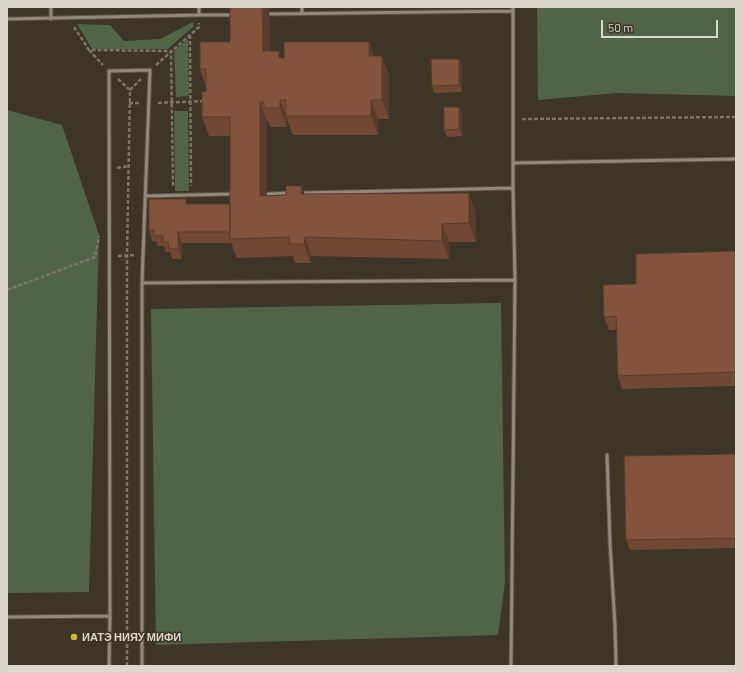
<!DOCTYPE html>
<html>
<head>
<meta charset="utf-8">
<style>
  body { margin:0 }
  #map { position:relative; width:743px; height:673px; overflow:hidden; background:#3d3525; font-family:Barlow,sans-serif }
  canvas { display:block }
  .frame { position:absolute; inset:0; border:8px solid #dcd7cd; pointer-events:none }
  .scale { position:absolute; left:601px; top:20px; width:117px; height:18px; box-sizing:border-box; border:2px solid #dcd7cd; border-top:0; padding-left:5px; font-size:12px; line-height:14px; white-space:nowrap; color:#dcd7cd; -webkit-text-stroke:3px #3d3525; paint-order:stroke }
</style>
</head>
<body>
<div id="map">
<canvas width="743" height="673"></canvas>
<div class="frame"></div>
<div class="scale">50 m</div>
</div>
<script>
const g = document.querySelector('canvas').getContext('2d');
g.lineJoin = 'round';
function fillPath(path, color) { g.fillStyle = color; g.fill(path, 'evenodd'); }
const toPath = rows => new Path2D(rows.map(r => 'M' + r).join(''));
function strokePath(path, color, width, dash) { g.strokeStyle = color; g.lineWidth = width; g.lineCap = dash ? 'butt' : 'round'; g.setLineDash(dash || []); g.stroke(path); }
function write(font, color, halo, rows, align = 'center') {
  g.font = font + ' Barlow,sans-serif'; g.lineWidth = 3; g.setLineDash([]); g.textBaseline = 'middle'; g.strokeStyle = halo; g.fillStyle = color; for (const [text, x, y, turn = 0] of rows) {
    g.save(); g.translate(x, y); g.rotate((+turn || 0) * Math.PI / 180); g.textAlign = isNaN(turn) ? turn : align; if (halo) g.strokeText(text, 0, 0); g.fillText(text, 0, 0); g.restore();
  }
}
const green = toPath([
  [537,7,736,7,736,96,617,93,538,100],
  [193,22,194,26,168,49,92,49,77,24,110,25,124,41,160,39],
  [188,39,189,96,176,97,174,51],
  [7,110,62,125,99,235,89,592,7,593],
  [174,111,188,111,189,191,175,191],
  [501,303,505,582,498,635,156,645,151,309]
]);
const path = toPath([
  [74,27,89,50,171,51,173,187],
  [190,35,191,186],
  [89,50,103,65],
  [156,65,199,27,199,23],
  [118,79,130,90],
  [129,103,141,103],
  [158,103,205,101],
  [522,119,736,117],
  [117,168,128,166],
  [118,256,135,255],
  [7,290,95,257,99,236],
  [127,666,127,255,130,90,141,79]
]);
const lane = toPath([
  [302,7,302,13],
  [270,14,513,11],
  [199,15,233,15],
  [7,19,199,15,199,7],
  [51,19,51,7],
  [513,163,736,159],
  [301,193,513,188],
  [267,194,289,193],
  [145,196,233,194],
  [142,283,515,280],
  [607,455,610,543,615,626,616,666],
  [7,617,110,616],
  [109,666,110,616,109,71,150,70,142,283,142,666],
  [511,666,515,280,513,188,513,7]
]);
const wall = toPath([
  [230,7,269,7,270,51,279,51,281,58,369,42,374,56,382,56,389,75,389,119,378,119,378,135,293,135,287,119,287,127,270,127,268,121,267,121,267,196,305,194,476,212,476,242,449,242,449,259,311,256,311,263,295,263,293,256,237,258,231,243,182,243,182,259,172,259,170,252,166,252,164,246,158,246,156,241,152,241,149,230,188,204,230,204,230,136,209,136,202,117,206,91,206,87,200,69,230,42],
  [459,59,462,66,462,92,434,93,432,86],
  [459,107,462,114,462,136,447,137,444,130],
  [736,251,736,386,622,389,618,376,616,330,609,330,604,317,636,284],
  [736,454,736,548,630,550,626,540]
]);
const shadedWall = toPath([
  [262,7,269,7,270,70,263,51],
  [369,42,376,61,369,56],
  [279,51,285,70,279,58],
  [382,56,389,75,389,119,382,100],
  [459,59,462,66,462,92,459,85],
  [280,100,287,119,287,127,280,108],
  [371,100,378,119,378,135,371,116],
  [260,102,267,121,267,215,260,196],
  [459,107,462,114,462,136,459,129],
  [302,186,308,205,301,194],
  [469,193,476,212,476,242,469,223],
  [442,224,449,242,449,259,442,241],
  [178,232,182,243,182,259,178,249],
  [305,237,311,256,311,263,304,244]
]);
const building = toPath([
  [230,7,262,7,263,51,279,51,279,58,284,58,284,42,369,42,369,56,382,56,382,100,371,100,371,116,286,116,286,100,280,100,280,108,264,108,264,102,260,102,260,196,286,195,286,186,302,186,301,194,469,193,469,223,442,224,442,241,305,237,304,244,289,244,289,237,230,239,230,117,202,117,202,92,206,91,206,69,200,69,200,42,230,42,230,7],
  [431,59,459,59,459,85,432,86,431,59],
  [444,107,459,107,459,129,444,130,444,107],
  [149,199,186,199,186,204,230,204,230,232,178,232,178,249,169,249,168,242,163,242,163,235,154,236,154,230,149,230,149,199],
  [736,251,736,372,618,376,616,316,604,317,603,285,636,284,636,254,736,251],
  [736,454,736,538,626,540,624,456,736,454]
]);
const markers = [
  [74,637,4,"#cfb837"]
];
const poiNames = [
  ["ИАТЭ НИЯУ МИФИ",82,637]
];
fillPath(green, '#516446');
strokePath(lane, '#585143', 5);
strokePath(path, '#7b7466', 2.5, [4, 2]);
strokePath(lane, '#928976', 3);
fillPath(wall, '#704834');
fillPath(shadedWall, '#5b3b2b');
fillPath(building, '#82543d');
strokePath(building, '#5b3b2b', 1);
for (const [x, y, r, color] of markers) { const dot = new Path2D(); dot.arc(x, y, r, 0, 2 * Math.PI); g.fillStyle = color; g.fill(dot); strokePath(dot, '#3d3525', 1.5); }
write('bold 11px', '#dcd7cd', '#3d3525', poiNames, 'left');
</script>
</body>
</html>
